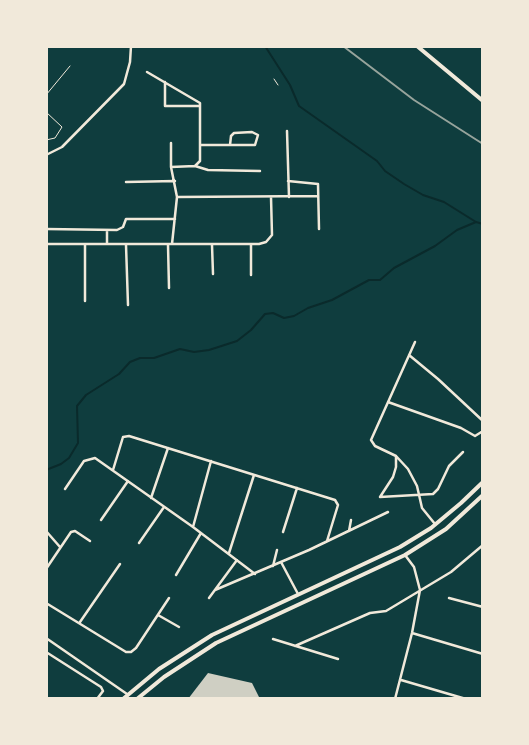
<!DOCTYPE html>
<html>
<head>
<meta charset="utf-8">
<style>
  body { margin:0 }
  #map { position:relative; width:529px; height:745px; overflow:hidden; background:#0f3d3e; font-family:"Source Sans 3",sans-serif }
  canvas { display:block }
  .frame { position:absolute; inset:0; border:48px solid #f1e9da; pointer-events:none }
</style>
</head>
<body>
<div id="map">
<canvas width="529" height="745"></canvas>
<div class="frame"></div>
</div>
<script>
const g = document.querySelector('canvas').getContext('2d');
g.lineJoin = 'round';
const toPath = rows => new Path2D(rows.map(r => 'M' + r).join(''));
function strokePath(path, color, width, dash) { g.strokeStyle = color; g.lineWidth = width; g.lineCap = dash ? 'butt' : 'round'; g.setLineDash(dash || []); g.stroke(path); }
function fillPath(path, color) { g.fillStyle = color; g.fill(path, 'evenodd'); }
const stream = toPath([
  [265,46,290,85,299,106,377,161,385,171,404,184,423,195,444,202,476,222,483,224],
  [46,470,61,464,69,458,78,443,77,406,86,395,119,374,130,362,140,358,154,358,180,349,194,352,209,350,237,341,251,330,265,314,273,313,284,318,294,316,308,308,332,300,369,280,380,280,394,268,435,246,457,230,476,222]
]);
const building = toPath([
  [208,673,252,683,260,699,188,699]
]);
const path = toPath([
  [274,79,278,85]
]);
const service = toPath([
  [46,95,70,66],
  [46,112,62,127,55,138,46,140]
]);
const minor = toPath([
  [147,72,200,103,200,161,195,166],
  [165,82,165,106,200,106],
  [287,131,289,197],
  [201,145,255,145,258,135,252,132,234,133,231,136,230,145],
  [46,155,62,147,124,84,130,62,131,46],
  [171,167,195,166,208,170,260,171],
  [288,181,318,184,319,229],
  [126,182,175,181],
  [177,197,318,196],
  [46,229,117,230,123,227,126,219,175,219],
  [107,230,107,244],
  [46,244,172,244,177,197,171,167,171,143],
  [85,244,85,301],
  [173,244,259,244,266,242,272,235,271,197],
  [251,244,251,275],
  [126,245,128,305],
  [168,245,169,288],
  [212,245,213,274],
  [415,342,371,440,375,446,396,456,408,469,417,486,422,508,435,524],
  [409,355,438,379,483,421],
  [388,402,461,428,475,436,483,431],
  [113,470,123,437,129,436,335,500,338,505,327,541],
  [65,489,84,461,95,458,193,527,255,574],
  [380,497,433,494,438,489,449,466,463,452],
  [380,497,393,477,396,467,396,456],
  [151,498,168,448],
  [101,520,128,481],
  [193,527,211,461],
  [46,531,60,547],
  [349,531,351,520],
  [283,532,297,488],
  [139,543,164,507],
  [229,553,254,475],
  [281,562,298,594],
  [273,566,277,550],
  [46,569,71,532,75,531,90,541],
  [176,575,201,533],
  [215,590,309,550,388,512],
  [209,598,237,560],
  [449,598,483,607],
  [46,603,126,652,131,652,136,648,169,598],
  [158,615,179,627],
  [80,622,120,564],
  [412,633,483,654],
  [46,638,127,694],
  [273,639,338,659],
  [295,646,370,613,386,611,451,572,483,545],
  [46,652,101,687,103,691,97,699],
  [401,680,466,699],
  [395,699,412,633,420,590,414,567,405,555]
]);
const secondary = toPath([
  [417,46,483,101],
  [123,699,159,669,212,635,400,547,431,528,461,503,483,482],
  [137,699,164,677,216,643,405,555,446,529,483,495]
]);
const rail = toPath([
  [343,46,414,100,483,144]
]);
strokePath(stream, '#0a2a2b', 2);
fillPath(building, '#cfcfc3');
strokePath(path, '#f1e9da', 1);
strokePath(service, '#f1e9da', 1);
strokePath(minor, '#f1e9da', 2.5);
strokePath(secondary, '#f1e9da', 4);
strokePath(rail, '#97a49c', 2);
</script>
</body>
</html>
